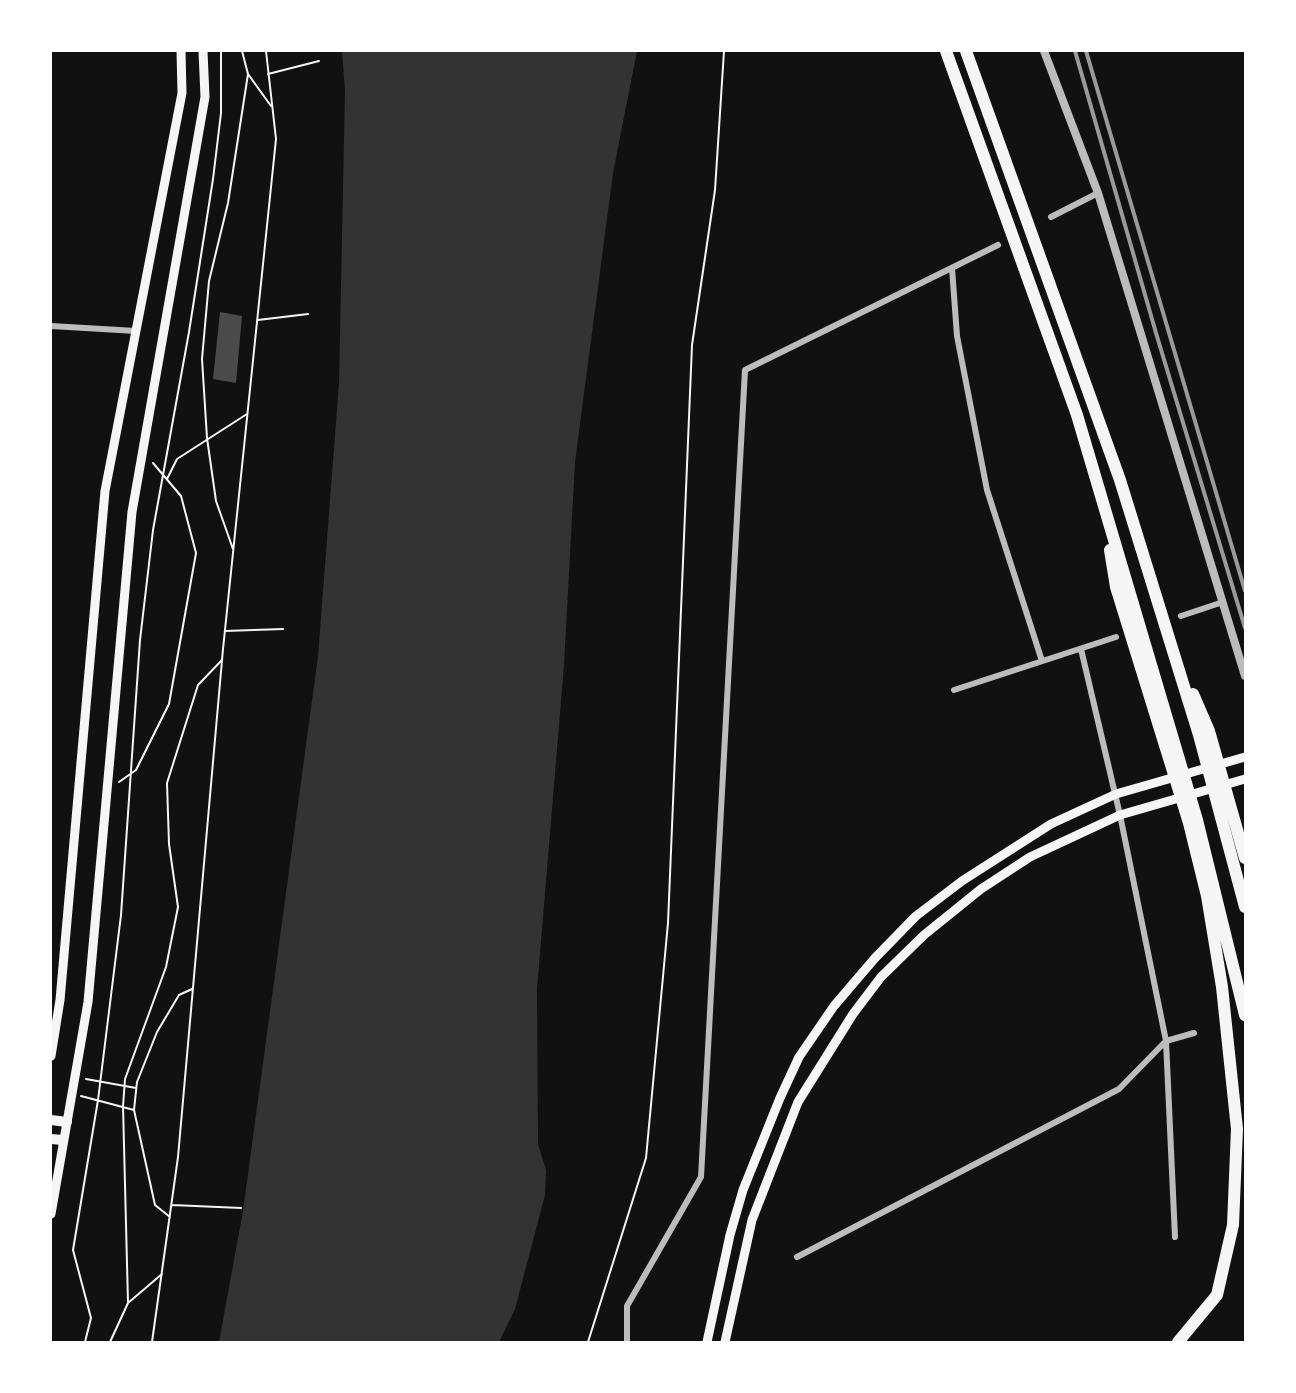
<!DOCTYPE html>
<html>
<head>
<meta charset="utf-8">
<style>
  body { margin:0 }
  #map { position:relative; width:1296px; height:1393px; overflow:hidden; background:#111; font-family:Karla,sans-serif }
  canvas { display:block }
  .frame { position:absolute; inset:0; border:52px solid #fff; pointer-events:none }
</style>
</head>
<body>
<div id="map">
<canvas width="1296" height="1393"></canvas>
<div class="frame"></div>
</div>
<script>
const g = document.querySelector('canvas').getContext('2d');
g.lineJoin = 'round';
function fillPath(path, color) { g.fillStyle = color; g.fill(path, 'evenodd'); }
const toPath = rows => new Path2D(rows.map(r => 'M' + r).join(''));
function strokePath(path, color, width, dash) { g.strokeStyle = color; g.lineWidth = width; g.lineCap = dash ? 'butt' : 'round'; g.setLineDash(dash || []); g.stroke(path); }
const water = toPath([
  [342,51,637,51,613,173,575,462,564,665,537,989,538,1144,546,1170,545,1195,515,1309,499,1342,219,1342,243,1211,318,656,339,383,345,91]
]);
const building = toPath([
  [220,312,242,316,236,383,213,379]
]);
const path = toPath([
  [242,51,248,74,271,106],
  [268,74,319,61],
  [258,320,308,314],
  [167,479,177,459,247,414],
  [233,549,216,501,207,438,202,359,209,281,228,203,248,74],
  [225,631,283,629],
  [119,782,136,770,169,704,196,553,181,496,153,463],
  [86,1079,136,1088],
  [81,1096,134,1110],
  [172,1205,241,1208],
  [170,1217,155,1205,134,1110,137,1082,157,1032,179,995,192,989],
  [128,1303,162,1274],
  [85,1342,91,1318,73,1250,98,1100,121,915,140,640,153,530,189,332,213,179,221,113,221,51],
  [110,1342,128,1303,123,1106,125,1079,166,967,178,907,169,844,167,783,198,685,222,660],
  [152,1342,178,1157,223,649,276,139,266,51],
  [588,1342,646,1158,668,923,692,345,715,190,724,51]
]);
const minor = toPath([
  [1051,217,1098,193],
  [952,268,957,336,987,490,1042,661],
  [51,326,136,331],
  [1181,616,1223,602],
  [1081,649,1120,815,1166,1041,1175,1237],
  [954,690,1116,637],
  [797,1257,1119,1089,1166,1041,1194,1033],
  [627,1342,627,1306,701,1177,745,370,998,245]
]);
const tertiary = toPath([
  [1044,51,1098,193,1245,676]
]);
const secondary = toPath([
  [51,1056,60,1000,105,491,182,93,181,51],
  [51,1214,88,1002,132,512,205,97,203,51],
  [707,1342,730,1235,743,1190,780,1098,799,1057,834,1006,875,958,916,916,962,881,1051,824,1116,794,1245,757],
  [725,1342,752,1220,798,1102,853,1014,881,977,924,935,981,889,1030,857,1120,815,1245,779]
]);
const primary = toPath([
  [51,1120,67,1122],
  [51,1139,63,1140]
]);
const motorway = toPath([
  [946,51,1077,415,1197,820,1245,1015],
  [966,51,1120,480,1199,735,1245,907],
  [1110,550,1116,587,1189,823,1207,896,1222,987,1237,1129,1233,1225,1217,1295,1178,1342],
  [1193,694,1209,731,1245,858]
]);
const rail = toPath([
  [1075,51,1156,333,1245,628],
  [1086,51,1245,591]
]);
fillPath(water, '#333');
fillPath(building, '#4a4a4a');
strokePath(path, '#f5f5f5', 2);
strokePath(minor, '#bcbcbc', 6);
strokePath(tertiary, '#bcbcbc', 8);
strokePath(secondary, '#f5f5f5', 9);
strokePath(primary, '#f5f5f5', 10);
strokePath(motorway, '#f5f5f5', 12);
strokePath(rail, '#9a9a9a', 4);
</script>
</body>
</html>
